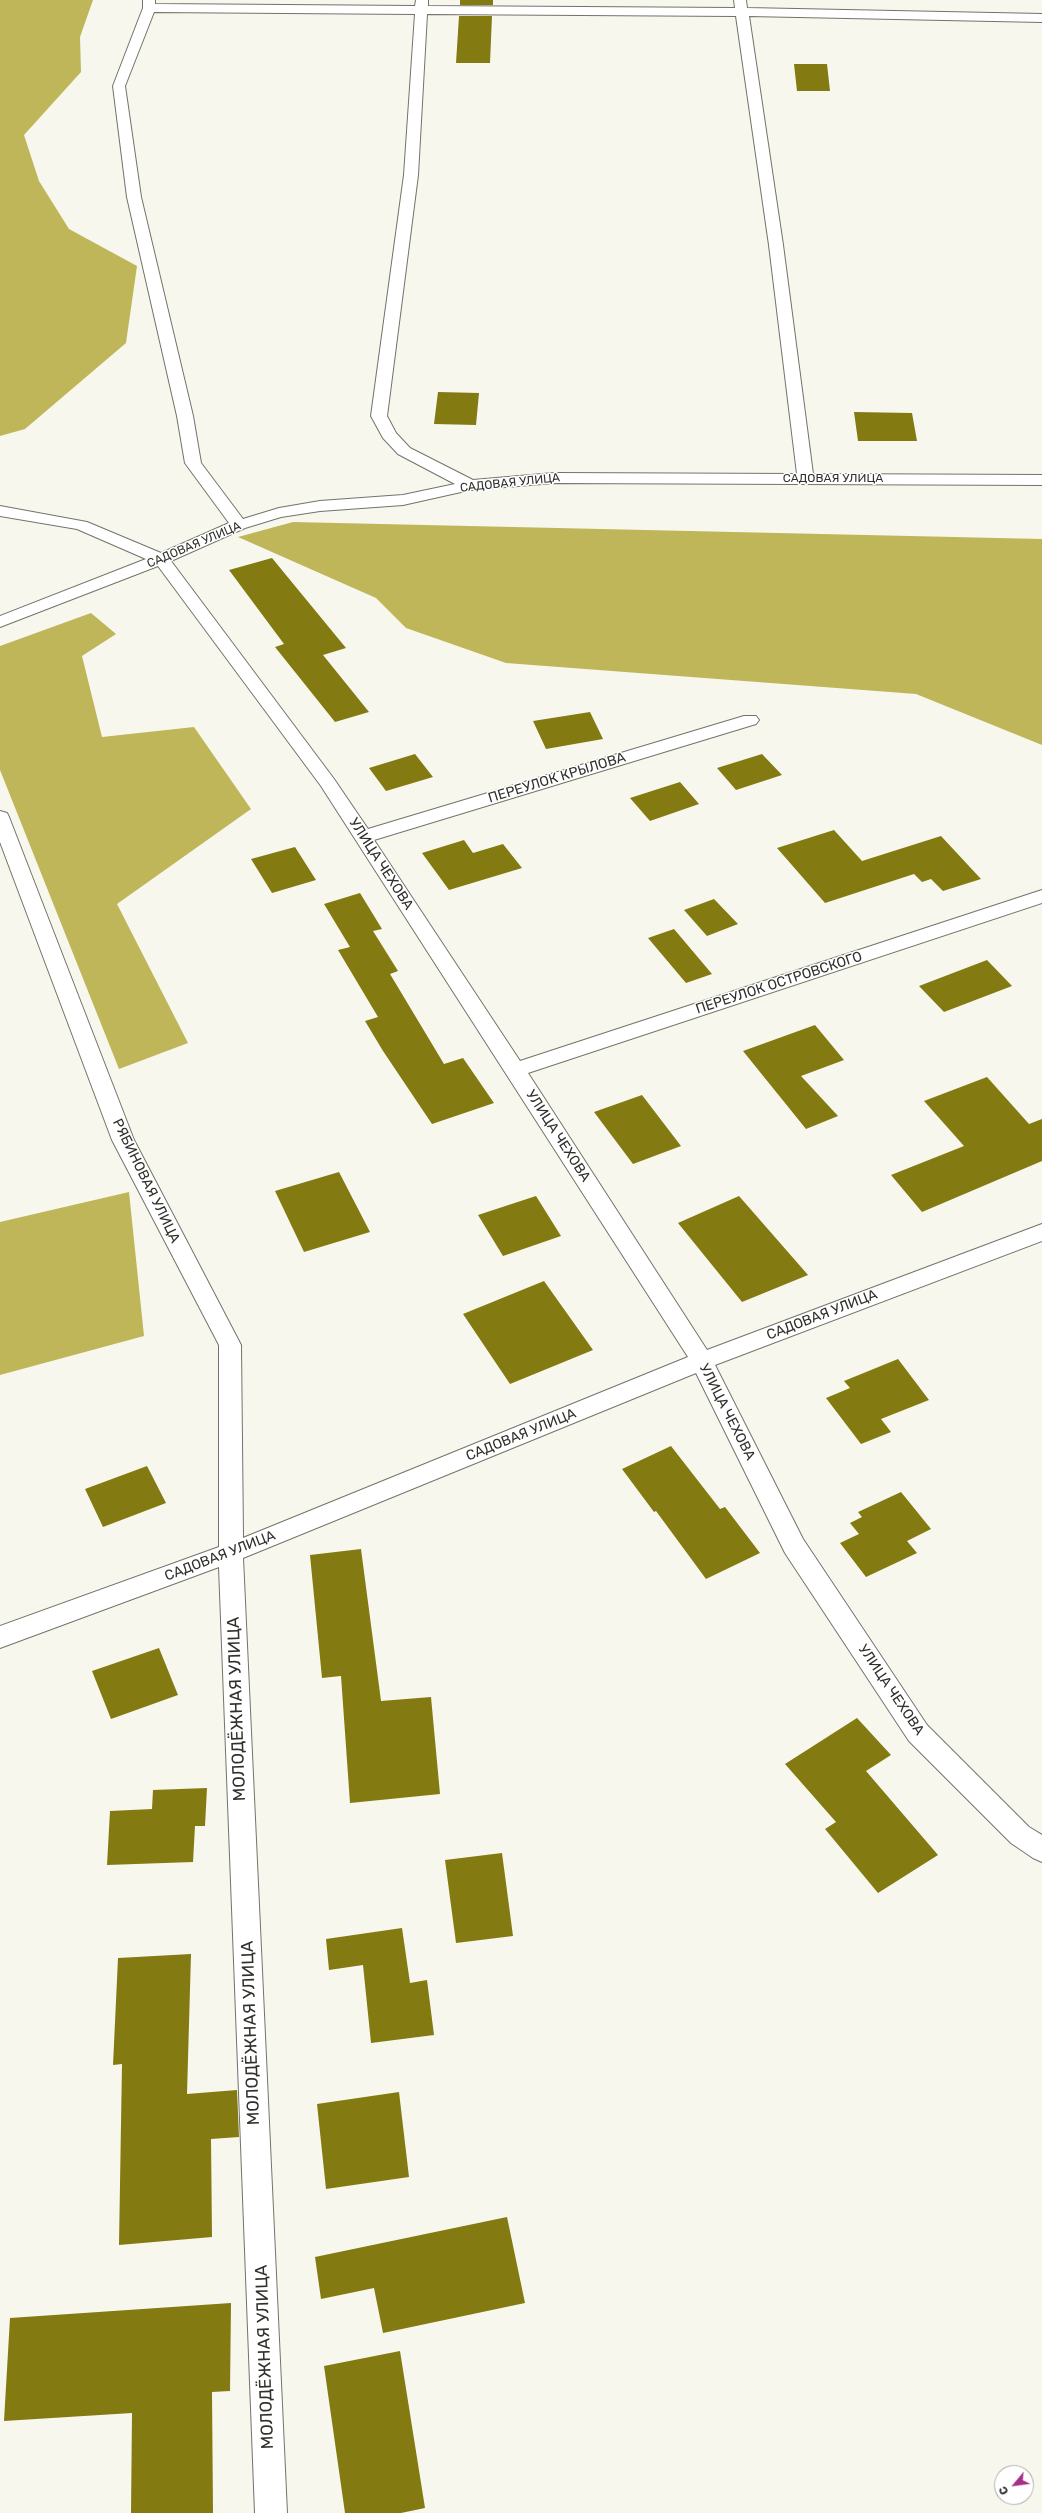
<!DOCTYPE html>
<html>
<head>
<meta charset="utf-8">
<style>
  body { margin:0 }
  #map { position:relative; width:1042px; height:2513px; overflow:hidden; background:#f8f7ed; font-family:Rubik,sans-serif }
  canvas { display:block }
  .north { position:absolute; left:994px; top:2465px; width:40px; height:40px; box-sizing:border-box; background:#fff; border:1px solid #acacab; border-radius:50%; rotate:241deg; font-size:11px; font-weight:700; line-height:16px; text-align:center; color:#30302c }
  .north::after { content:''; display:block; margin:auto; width:14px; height:18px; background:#a63088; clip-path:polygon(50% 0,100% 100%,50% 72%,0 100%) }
</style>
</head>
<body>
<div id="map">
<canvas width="1042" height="2513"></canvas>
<div class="north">С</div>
</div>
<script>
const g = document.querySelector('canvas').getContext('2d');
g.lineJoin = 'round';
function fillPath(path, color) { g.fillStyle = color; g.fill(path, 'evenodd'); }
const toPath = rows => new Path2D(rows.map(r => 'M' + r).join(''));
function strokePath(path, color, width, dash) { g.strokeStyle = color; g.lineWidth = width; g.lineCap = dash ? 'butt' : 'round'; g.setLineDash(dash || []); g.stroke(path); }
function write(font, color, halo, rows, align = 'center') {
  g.font = font + ' Rubik,sans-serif'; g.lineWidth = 3; g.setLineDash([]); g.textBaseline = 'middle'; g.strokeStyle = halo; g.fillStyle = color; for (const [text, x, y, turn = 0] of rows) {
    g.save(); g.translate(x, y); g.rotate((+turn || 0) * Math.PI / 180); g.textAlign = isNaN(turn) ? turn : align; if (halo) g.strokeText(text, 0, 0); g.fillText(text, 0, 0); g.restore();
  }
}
const forest = toPath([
  [0,0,93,0,80,37,81,72,24,135,39,181,69,229,137,266,126,343,25,429,0,436],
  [293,522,1042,539,1042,745,916,694,506,663,406,628,376,598,238,537],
  [91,613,116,634,82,656,102,737,194,727,251,809,117,904,188,1043,119,1069,0,770,0,646],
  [129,1192,144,1336,0,1375,0,1222]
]);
const building = toPath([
  [460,0,493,0,493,5,460,5],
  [459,16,492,16,490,63,456,63],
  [794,64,827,64,830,91,797,91],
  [438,392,479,393,476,425,434,424],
  [854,412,912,413,917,441,858,441],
  [272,558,346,648,323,655,369,712,335,722,275,647,284,644,229,570],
  [590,712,603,739,546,749,533,721],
  [415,754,433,777,386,791,369,768],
  [762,754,782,775,736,790,717,768],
  [680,782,699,804,650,821,630,798],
  [834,830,862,861,941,836,981,879,943,891,931,879,922,882,914,874,825,903,777,848],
  [464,840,473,853,503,844,522,868,449,890,422,853],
  [295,847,316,880,272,893,251,859],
  [360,893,382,929,373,931,398,971,390,974,444,1064,463,1058,494,1103,432,1124,383,1051,365,1021,378,1017,338,950,350,947,324,904],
  [714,899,738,924,707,936,684,910],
  [674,929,712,974,686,983,648,938],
  [987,960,1012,986,944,1012,919,986],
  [815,1025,844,1060,801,1076,838,1116,806,1129,743,1051],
  [987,1077,1029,1124,1042,1119,1042,1161,922,1212,891,1175,964,1146,924,1101],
  [642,1095,681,1146,633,1164,594,1112],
  [339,1172,370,1232,304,1252,275,1191],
  [536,1196,561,1236,503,1256,478,1215],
  [739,1196,808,1275,742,1302,678,1223],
  [544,1281,593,1350,510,1384,463,1314],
  [898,1359,929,1400,881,1419,891,1432,861,1444,826,1398,850,1388,844,1381],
  [671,1446,720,1509,725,1507,760,1553,706,1579,656,1511,654,1512,622,1469],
  [147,1466,166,1503,103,1527,85,1489],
  [901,1492,931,1529,907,1541,917,1553,866,1577,840,1543,859,1534,850,1523,862,1517,858,1512],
  [361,1549,381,1701,431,1697,440,1794,350,1803,341,1676,322,1678,310,1555],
  [159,1648,178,1695,111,1719,92,1671],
  [857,1718,891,1755,866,1771,938,1855,878,1893,825,1829,836,1822,785,1764],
  [207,1788,205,1826,195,1826,193,1862,107,1865,110,1811,152,1809,153,1790],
  [502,1853,513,1936,456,1943,445,1860],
  [402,1928,410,1983,427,1980,434,2035,371,2043,363,1965,329,1970,326,1939],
  [191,1954,187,2094,237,2090,239,2137,211,2139,212,2237,119,2245,122,2064,113,2065,118,1958],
  [399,2092,409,2177,326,2189,317,2104],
  [507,2217,525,2303,383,2333,374,2288,321,2299,315,2257],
  [231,2303,230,2391,212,2392,213,2513,131,2513,132,2413,4,2421,10,2318],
  [400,2351,425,2508,401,2513,345,2513,324,2366]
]);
const minor = toPath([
  [143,0,155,0,155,4,415,6,416,0,428,0,428,6,735,8,734,0,746,0,747,8,1042,14,1042,22,749,16,783,245,813,474,1042,475,1042,485,554,483,470,490,403,505,320,511,281,517,245,528,171,561,334,779,368,829,744,716,756,716,759,720,756,724,374,840,520,1061,1042,890,1042,903,528,1073,707,1350,1042,1224,1042,1241,715,1365,803,1539,927,1725,1029,1827,1042,1835,1042,1862,1033,1858,1011,1843,909,1741,785,1553,696,1373,243,1558,287,2513,255,2513,219,1567,0,1648,0,1626,219,1547,219,1345,112,1140,0,842,0,811,7,813,9,817,134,1140,241,1345,243,1538,688,1357,321,786,158,566,0,627,0,616,146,559,77,529,0,516,0,506,87,522,161,553,229,523,185,463,177,416,127,197,113,86,143,8,143,0],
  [154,12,415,14,404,175,371,416,383,438,398,454,455,484,403,495,320,501,279,508,243,519,201,463,193,416,141,197,125,86,154,12],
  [427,14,736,16,769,245,797,474,554,473,473,480,410,448,396,433,387,416,418,175,427,14]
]);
const farStreetnames = [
  ["САДОВАЯ УЛИЦА",833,479],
  ["САДОВАЯ УЛИЦА",510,483,-6],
  ["САДОВАЯ УЛИЦА",194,545,-23]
];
const streetNames = [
  ["ПЕРЕУЛОК КРЫЛОВА",557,778,-17],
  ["УЛИЦА ЧЕХОВА",381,864,57],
  ["ПЕРЕУЛОК ОСТРОВСКОГО",779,983,-18],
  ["УЛИЦА ЧЕХОВА",558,1136,57],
  ["РЯБИНОВАЯ УЛИЦА",146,1181,64],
  ["САДОВАЯ УЛИЦА",822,1315,-21],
  ["УЛИЦА ЧЕХОВА",727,1412,63],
  ["САДОВАЯ УЛИЦА",521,1435,-22],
  ["САДОВАЯ УЛИЦА",220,1556,-21],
  ["УЛИЦА ЧЕХОВА",891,1690,56]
];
const nearStreetnames = [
  ["МОЛОДЁЖНАЯ УЛИЦА",237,1709,-92],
  ["МОЛОДЁЖНАЯ УЛИЦА",251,2033,-92],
  ["МОЛОДЁЖНАЯ УЛИЦА",265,2357,-92]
];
fillPath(forest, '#bfb65a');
fillPath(building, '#837a11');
strokePath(minor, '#74736a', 2);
fillPath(minor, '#fff');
write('12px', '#30302c', '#fff', farStreetnames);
write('14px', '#30302c', '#fff', streetNames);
write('17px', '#30302c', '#fff', nearStreetnames);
</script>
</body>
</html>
